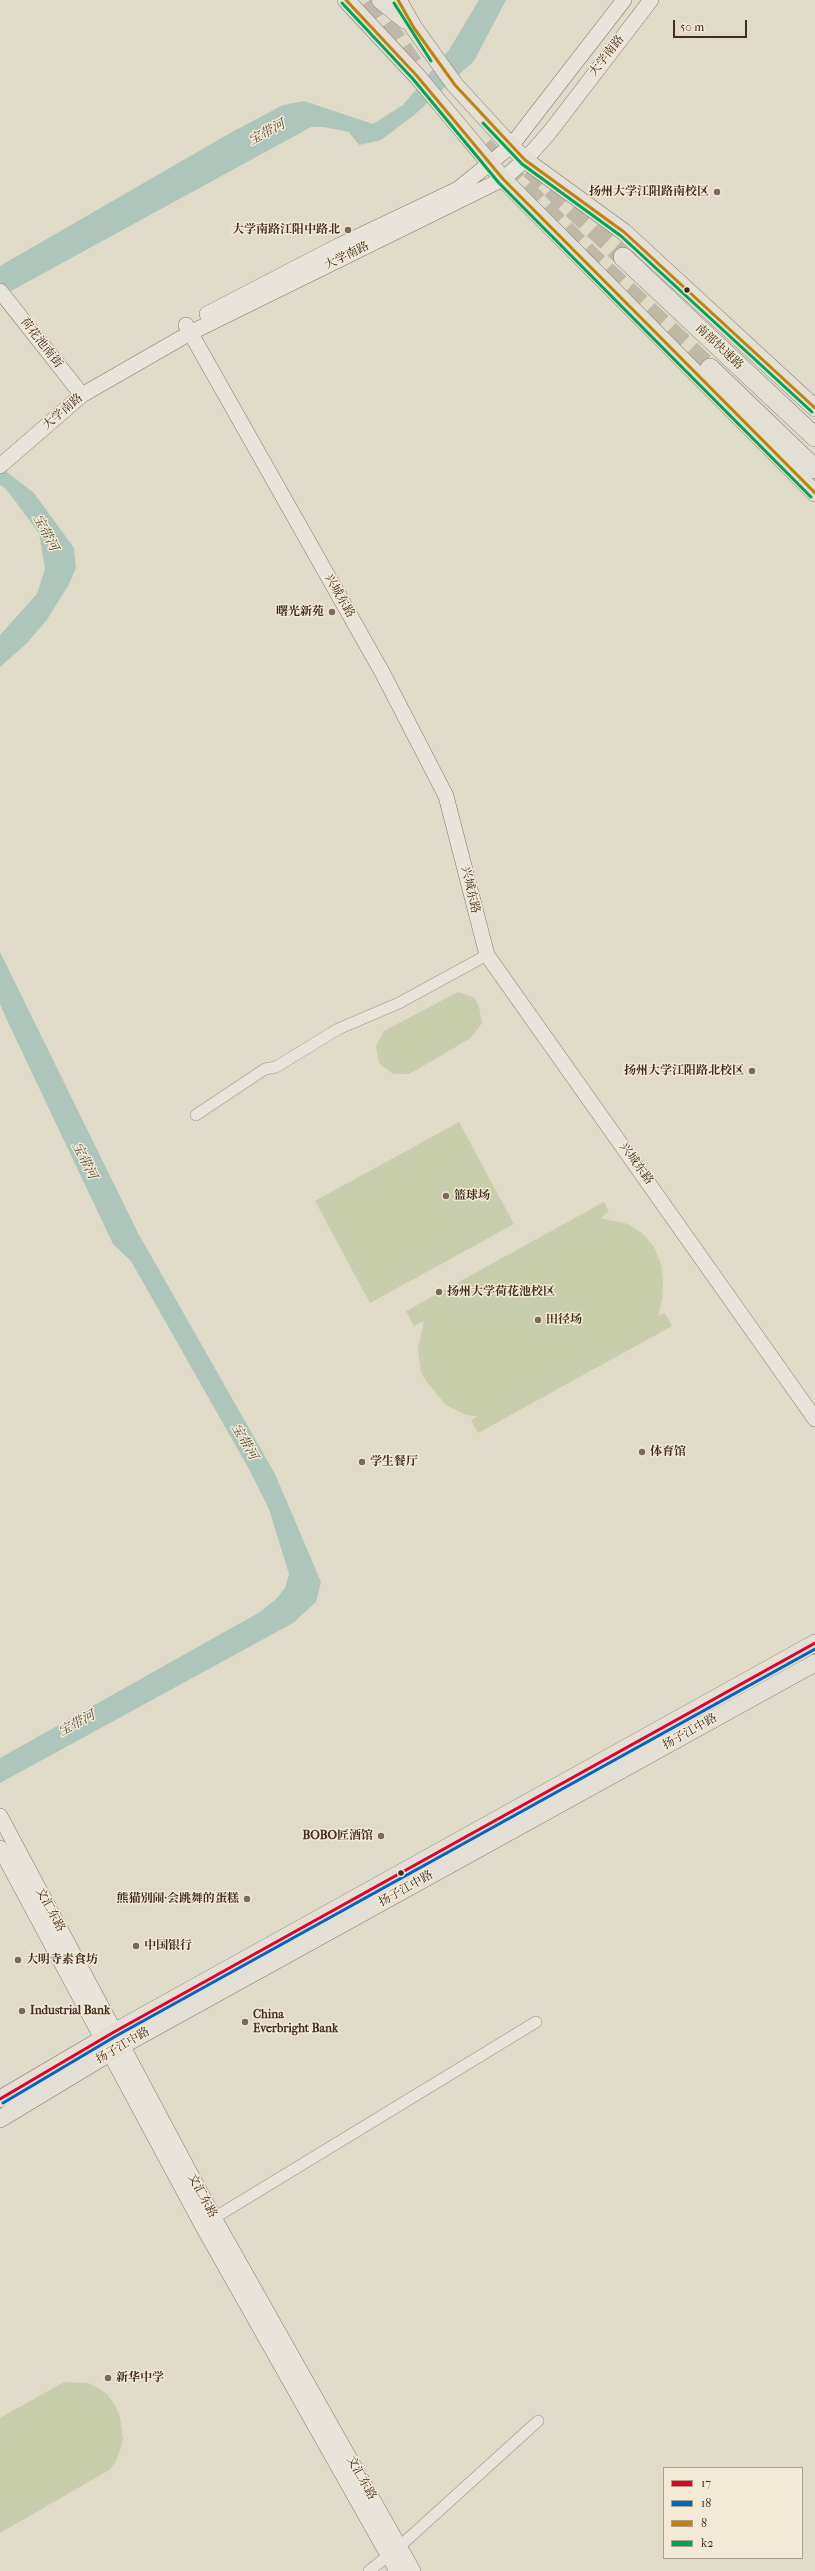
<!DOCTYPE html>
<html>
<head>
<meta charset="utf-8">
<style>
  body { margin:0 }
  #map { position:relative; width:815px; height:2571px; overflow:hidden; background:#e0dac8; font-family:"IM FELL French Canon",serif }
  canvas { display:block }
  .legend { position:absolute; left:663px; top:2467px; width:140px; height:92px; box-sizing:border-box; background:#f2ead5; border:1px solid #ab9f8d; margin:0; padding:5px 7px; list-style:none; font-size:12px; color:#412e21 }
  .legend li { display:flex; align-items:center; gap:8px; height:20px }
  .legend b { width:20px; border:1px solid #ab9f8d }
  .scale { position:absolute; left:673px; top:20px; width:74px; height:18px; box-sizing:border-box; border:2px solid #412e21; border-top:0; padding-left:5px; font-size:12px; line-height:14px; white-space:nowrap; color:#412e21; -webkit-text-stroke:3px #f2ead5; paint-order:stroke }
</style>
</head>
<body>
<div id="map">
<canvas width="815" height="2571"></canvas>
<ul class="legend">
<li><b style="height:5px;background:#e4002b"></b>17</li>
<li><b style="height:5px;background:#0065bd"></b>18</li>
<li><b style="height:5px;background:#c0820a"></b>8</li>
<li><b style="height:5px;background:#00a651"></b>k2</li>
</ul>
<div class="scale">50 m</div>
</div>
<script>
const g = document.querySelector('canvas').getContext('2d');
g.lineJoin = 'round';
function fillPath(path, color) { g.fillStyle = color; g.fill(path, 'evenodd'); }
const toPath = rows => new Path2D(rows.map(r => 'M' + r).join(''));
function strokePath(path, color, width, dash) { g.strokeStyle = color; g.lineWidth = width; g.lineCap = dash ? 'butt' : 'round'; g.setLineDash(dash || []); g.stroke(path); }
function write(font, color, halo, rows, align = 'center') {
  g.font = font + ' "IM FELL French Canon","Noto Serif SC",serif'; g.lineWidth = 3; g.setLineDash([]); g.textBaseline = 'middle'; g.strokeStyle = halo; g.fillStyle = color; for (const [text, x, y, turn = 0] of rows) {
    g.save(); g.translate(x, y); g.rotate((+turn || 0) * Math.PI / 180); g.textAlign = isNaN(turn) ? turn : align; if (halo) g.strokeText(text, 0, 0); g.fillText(text, 0, 0); g.restore();
  }
}
const green = toPath([
  [458,992,475,998,479,1007,482,1023,471,1038,409,1074,393,1074,379,1063,376,1046,384,1031],
  [459,1122,514,1224,370,1303,315,1201],
  [604,1202,609,1212,600,1218,628,1224,642,1233,654,1247,661,1264,663,1282,662,1299,658,1316,665,1313,672,1326,478,1433,471,1420,478,1416,466,1415,446,1405,426,1381,421,1373,418,1349,424,1321,414,1326,406,1311],
  [64,2382,87,2383,97,2387,107,2394,116,2407,120,2417,123,2440,116,2462,109,2470,0,2533,0,2418]
]);
const water = toPath([
  [479,0,506,0,474,61,413,116,381,140,359,145,349,132,324,127,311,127,0,297,0,266,232,132,283,105,304,101,373,124,403,105,449,50],
  [0,467,34,493,74,548,76,568,68,586,46,621,26,644,0,667,0,635,37,594,45,569,39,533,6,489,0,485],
  [0,952,138,1233,275,1474,321,1582,316,1602,293,1623,0,1783,0,1758,260,1612,276,1599,285,1588,289,1574,269,1509,250,1471,131,1261,113,1244,6,1018,0,1004]
]);
const highwayTunnel = toPath([
  [370,0,416,68],
  [484,146,593,258,710,368],
  [530,169,623,257]
]);
const street = toPath([
  [196,1115,265,1069,276,1067,338,1029,399,1003,487,955],
  [214,2218,536,2022],
  [369,2571,399,2547,538,2421]
]);
const secondary = toPath([
  [0,291,82,395],
  [207,314,338,246,458,189,511,146,624,0],
  [186,325,382,672,446,796,487,955,815,1419],
  [0,466,82,395,190,333,503,179,525,160,549,133,651,0],
  [0,1816,214,2218,413,2571],
  [0,1848,202,2225,397,2571]
]);
const primary = toPath([
  [346,0,417,76,503,179,815,493],
  [380,0,405,20],
  [398,0,414,28,455,85,511,146,525,160,624,232,815,408],
  [0,2099,114,2032,815,1643],
  [0,2119,121,2046,815,1663]
]);
const highway = toPath([
  [623,257,815,437],
  [710,368,815,469]
]);
const bus1 = toPath([
  [0,2099,114,2032,815,1643]
]);
const bus2 = toPath([
  [3,2103,116,2036,815,1649]
]);
const bus3 = toPath([
  [346,0,417,76,503,179,815,493],
  [398,0,414,28,455,85,525,160,624,232,815,408]
]);
const bus4 = toPath([
  [342,3,413,79,499,183,811,497],
  [394,3,431,61],
  [483,123,522,164,621,236,812,412]
]);
const markers = [
  [717,192,4,"#796a5b"],
  [348,230,4,"#796a5b"],
  [687,290,3.5,"#412e21"],
  [332,612,4,"#796a5b"],
  [752,1071,4,"#796a5b"],
  [446,1196,4,"#796a5b"],
  [439,1292,4,"#796a5b"],
  [538,1320,4,"#796a5b"],
  [642,1452,4,"#796a5b"],
  [362,1462,4,"#796a5b"],
  [381,1836,4,"#796a5b"],
  [401,1873,3.5,"#412e21"],
  [247,1899,4,"#796a5b"],
  [136,1946,4,"#796a5b"],
  [18,1960,4,"#796a5b"],
  [22,2011,4,"#796a5b"],
  [245,2022,4,"#796a5b"],
  [108,2378,4,"#796a5b"]
];
const streetNames = [
  ["大学南路",607,56,-52],
  ["大学南路",347,256,-26],
  ["荷花池南街",41,343,52],
  ["南部快速路",719,347,43],
  ["大学南路",63,412,-40],
  ["兴城东路",339,596,60],
  ["兴城东路",470,890,77],
  ["兴城东路",636,1164,54],
  ["扬子江中路",690,1732,-29],
  ["扬子江中路",406,1889,-29],
  ["文汇东路",50,1910,62],
  ["扬子江中路",123,2046,-30],
  ["文汇东路",202,2196,62],
  ["文汇东路",361,2478,61]
];
const poiNames = [
  ["扬州大学江阳路南校区",709,192,"right"],
  ["大学南路江阳中路北",340,230,"right"],
  ["曙光新苑",324,612,"right"],
  ["扬州大学江阳路北校区",744,1071,"right"],
  ["篮球场",454,1196],
  ["扬州大学荷花池校区",447,1292],
  ["田径场",546,1320],
  ["体育馆",650,1452],
  ["学生餐厅",370,1462],
  ["BOBO匠酒馆",373,1836,"right"],
  ["熊猫别闹·会跳舞的蛋糕",239,1899,"right"],
  ["中国银行",144,1946],
  ["大明寺素食坊",26,1960],
  ["Industrial Bank",30,2011],
  ["China",253,2015],
  ["Everbright Bank",253,2029],
  ["新华中学",116,2378]
];
const waterNames = [
  ["宝带河",267,133,-28],
  ["宝带河",45,533,62],
  ["宝带河",84,1161,63],
  ["宝带河",244,1442,60],
  ["宝带河",77,1724,-28]
];
fillPath(green, '#c8cdab');
fillPath(water, '#aec5bc');
strokePath(highwayTunnel, '#c0b8a7', 19, [19, 10]);
strokePath(street, '#9a9488', 12);
strokePath(secondary, '#837c72', 16);
strokePath(primary, '#837c72', 18);
strokePath(highway, '#837c72', 20);
strokePath(street, '#e8e4db', 11);
strokePath(secondary, '#e8e4db', 15);
strokePath(primary, '#e3dfd5', 17);
strokePath(highway, '#e3dfd5', 19);
strokePath(bus1, '#e4002b', 3);
strokePath(bus2, '#0065bd', 3);
strokePath(bus3, '#c0820a', 3);
strokePath(bus4, '#00a651', 3);
for (const [x, y, r, color] of markers) { const dot = new Path2D(); dot.arc(x, y, r, 0, 2 * Math.PI); g.fillStyle = color; g.fill(dot); strokePath(dot, '#f2ead5', 1.5); }
write('12px', '#412e21', '#f2ead5', streetNames);
write('bold 12px', '#412e21', '#f2ead5', poiNames, 'left');
write('italic 13px', '#534a3f', '#f2ead5', waterNames);
</script>
</body>
</html>
